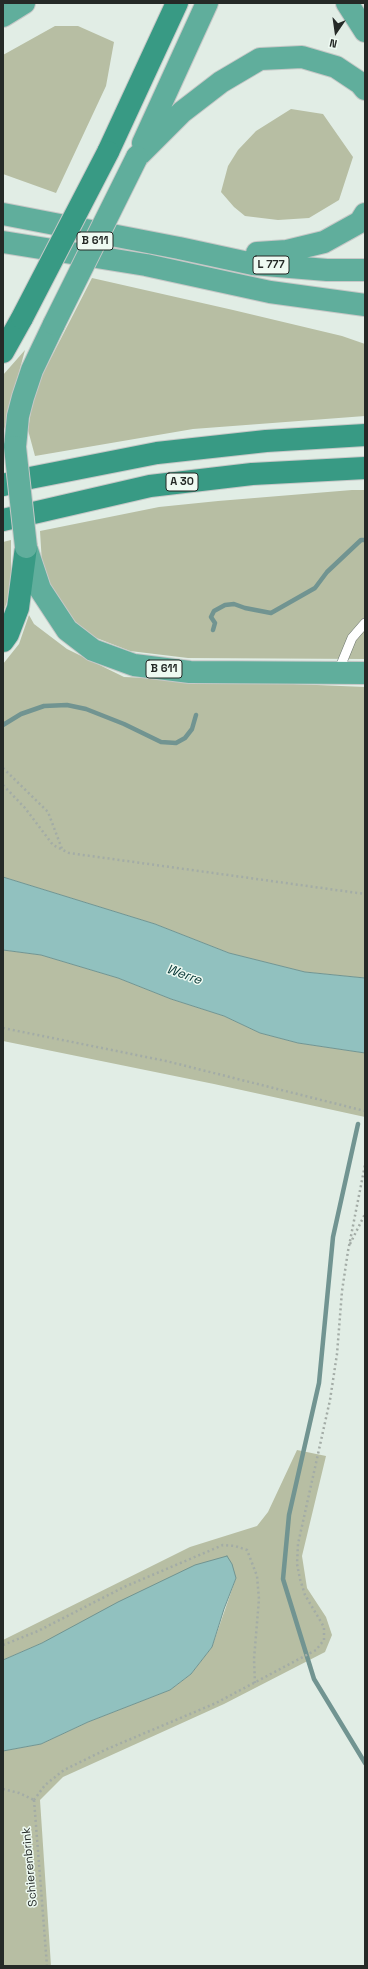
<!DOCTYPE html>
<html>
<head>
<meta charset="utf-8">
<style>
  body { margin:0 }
  #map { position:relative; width:368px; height:1969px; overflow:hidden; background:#e1ede5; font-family:"Space Grotesk",sans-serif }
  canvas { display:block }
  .frame { position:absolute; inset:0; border:4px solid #252a27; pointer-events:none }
  .north { position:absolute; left:316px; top:12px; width:40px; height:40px; -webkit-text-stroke:3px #eefaf2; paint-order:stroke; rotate:193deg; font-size:11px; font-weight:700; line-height:16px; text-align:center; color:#252a27 }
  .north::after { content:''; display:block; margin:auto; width:14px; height:18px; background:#252a27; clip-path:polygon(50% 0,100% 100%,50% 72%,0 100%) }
</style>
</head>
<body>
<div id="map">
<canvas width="368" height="1969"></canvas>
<div class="frame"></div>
<div class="north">N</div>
</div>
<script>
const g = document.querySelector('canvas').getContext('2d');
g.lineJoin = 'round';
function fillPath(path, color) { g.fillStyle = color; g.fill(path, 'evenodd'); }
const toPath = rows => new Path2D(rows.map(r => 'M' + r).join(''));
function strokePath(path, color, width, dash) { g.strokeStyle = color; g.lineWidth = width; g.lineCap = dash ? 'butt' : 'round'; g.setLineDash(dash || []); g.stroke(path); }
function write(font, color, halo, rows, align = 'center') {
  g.font = font + ' "Space Grotesk",sans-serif'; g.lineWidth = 3; g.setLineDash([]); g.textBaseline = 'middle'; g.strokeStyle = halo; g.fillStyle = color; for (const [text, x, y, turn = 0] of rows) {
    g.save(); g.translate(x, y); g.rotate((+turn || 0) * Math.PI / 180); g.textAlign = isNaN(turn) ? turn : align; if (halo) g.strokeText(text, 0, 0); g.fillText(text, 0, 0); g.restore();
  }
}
const green = toPath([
  [55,26,78,26,114,42,106,86,56,193,3,174,3,55],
  [291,109,323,114,353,157,339,200,309,218,278,220,245,216,234,207,221,192,228,166,238,150,256,131],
  [92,278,233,310,342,336,365,344,365,416,193,429,35,456,28,430,34,391],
  [25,350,11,402,3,435,3,375],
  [352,490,365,490,365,659,188,658,130,651,94,637,62,611,43,580,40,531,159,507,218,501],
  [11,540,11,591,3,613,3,542],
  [29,615,34,624,67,649,124,677,365,687,365,978,305,972,229,953,155,924,3,877,3,664,19,644],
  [3,950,41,955,118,978,171,999,224,1016,260,1033,298,1043,365,1053,365,1117,214,1084,3,1041],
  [297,1450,326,1456,302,1556,307,1588,326,1617,332,1635,325,1652,224,1704,63,1777,40,1800,51,1966,3,1966,3,1751,41,1744,88,1722,170,1690,191,1674,212,1647,236,1578,42,1643,3,1660,3,1640,190,1547,257,1526,268,1512]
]);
const water = toPath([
  [3,877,155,924,229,953,305,972,365,978,365,1053,298,1043,260,1033,224,1016,171,999,118,978,41,955,3,950,3,877],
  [227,1556,232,1564,236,1578,224,1609,212,1647,191,1674,170,1690,88,1722,41,1744,3,1751,3,1660,42,1643,118,1602,195,1565,227,1556]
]);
const stream = toPath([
  [213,630,215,623,211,617,214,611,225,605,234,604,245,608,271,613,315,588,327,572,361,540,365,540],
  [3,725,21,714,44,706,67,705,86,709,124,724,161,742,176,743,185,738,192,729,196,715],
  [358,1124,333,1237,319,1383,289,1515,283,1579,314,1679,365,1763]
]);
const path = toPath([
  [3,768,48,812,62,849],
  [3,785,25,808,53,845,69,853,365,894],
  [3,1028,166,1061,365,1111],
  [350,1244,365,1214],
  [3,1645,38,1631,124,1587,223,1545,235,1546,247,1550,257,1576,259,1599,254,1659,255,1683],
  [3,1789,19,1793,34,1800],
  [34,1800,45,1785,64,1770,107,1749,216,1703,316,1650,324,1640,324,1627,305,1595,300,1579,297,1564,298,1544,330,1400,337,1354,342,1291,348,1251,365,1165],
  [34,1800,47,1966]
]);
const service = toPath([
  [338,672,352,638,365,623]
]);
const trunk = toPath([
  [347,3,365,31],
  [3,16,24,3],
  [143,143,207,3],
  [137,157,182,112,221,82,260,59,302,57,336,67,360,83,365,89],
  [3,214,179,248,253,264,327,270,365,270],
  [3,242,146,265,270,292,365,305],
  [257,253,287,251,324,242,360,222,365,214],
  [15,447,18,416,23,397,32,370,54,324],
  [26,547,40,589,67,630,93,650,134,665,190,672,365,673]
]);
const motorway = toPath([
  [108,152,177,3],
  [3,352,22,318],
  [3,485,30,478,157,453,266,441,365,435],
  [3,520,150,486,252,474,365,468],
  [3,641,8,634,18,608,26,547]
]);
const trunkBridge = toPath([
  [54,324,137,157],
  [15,447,26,547]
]);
const motorwayBridge = toPath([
  [22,318,108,152]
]);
const shields = [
  [95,241,36],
  [271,265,36],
  [182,482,32],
  [164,669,36]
];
const shieldNames = [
  ["B 611",95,241],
  ["L 777",271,265],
  ["A 30",182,482],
  ["B 611",164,669]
];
const streetNames = [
  ["Schierenbrink",30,1867,-95]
];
const waterNames = [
  ["Werre",184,975,20]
];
fillPath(green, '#b7bea3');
fillPath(water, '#91c1bf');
strokePath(water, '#719491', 1);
strokePath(stream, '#719491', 4.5);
strokePath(service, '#6b756e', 10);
strokePath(trunk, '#c6c8c7', 24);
strokePath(motorway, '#c6c8c7', 24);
strokePath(path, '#a3aca6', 2.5, [2, 3]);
strokePath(service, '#fff', 9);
strokePath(trunk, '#60ae9c', 22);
strokePath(motorway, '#389a84', 22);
strokePath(trunkBridge, '#c6c8c7', 24, []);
strokePath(motorwayBridge, '#c6c8c7', 24, []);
strokePath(trunkBridge, '#60ae9c', 22);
strokePath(motorwayBridge, '#389a84', 22);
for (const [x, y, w] of shields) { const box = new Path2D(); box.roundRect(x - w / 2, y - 9, w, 18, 3); g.fillStyle = '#eefaf2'; g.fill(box); strokePath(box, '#252a27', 1); }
write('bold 11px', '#252a27', null, shieldNames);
write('12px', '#252a27', '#eefaf2', streetNames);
write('italic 13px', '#043433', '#eefaf2', waterNames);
</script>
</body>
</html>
